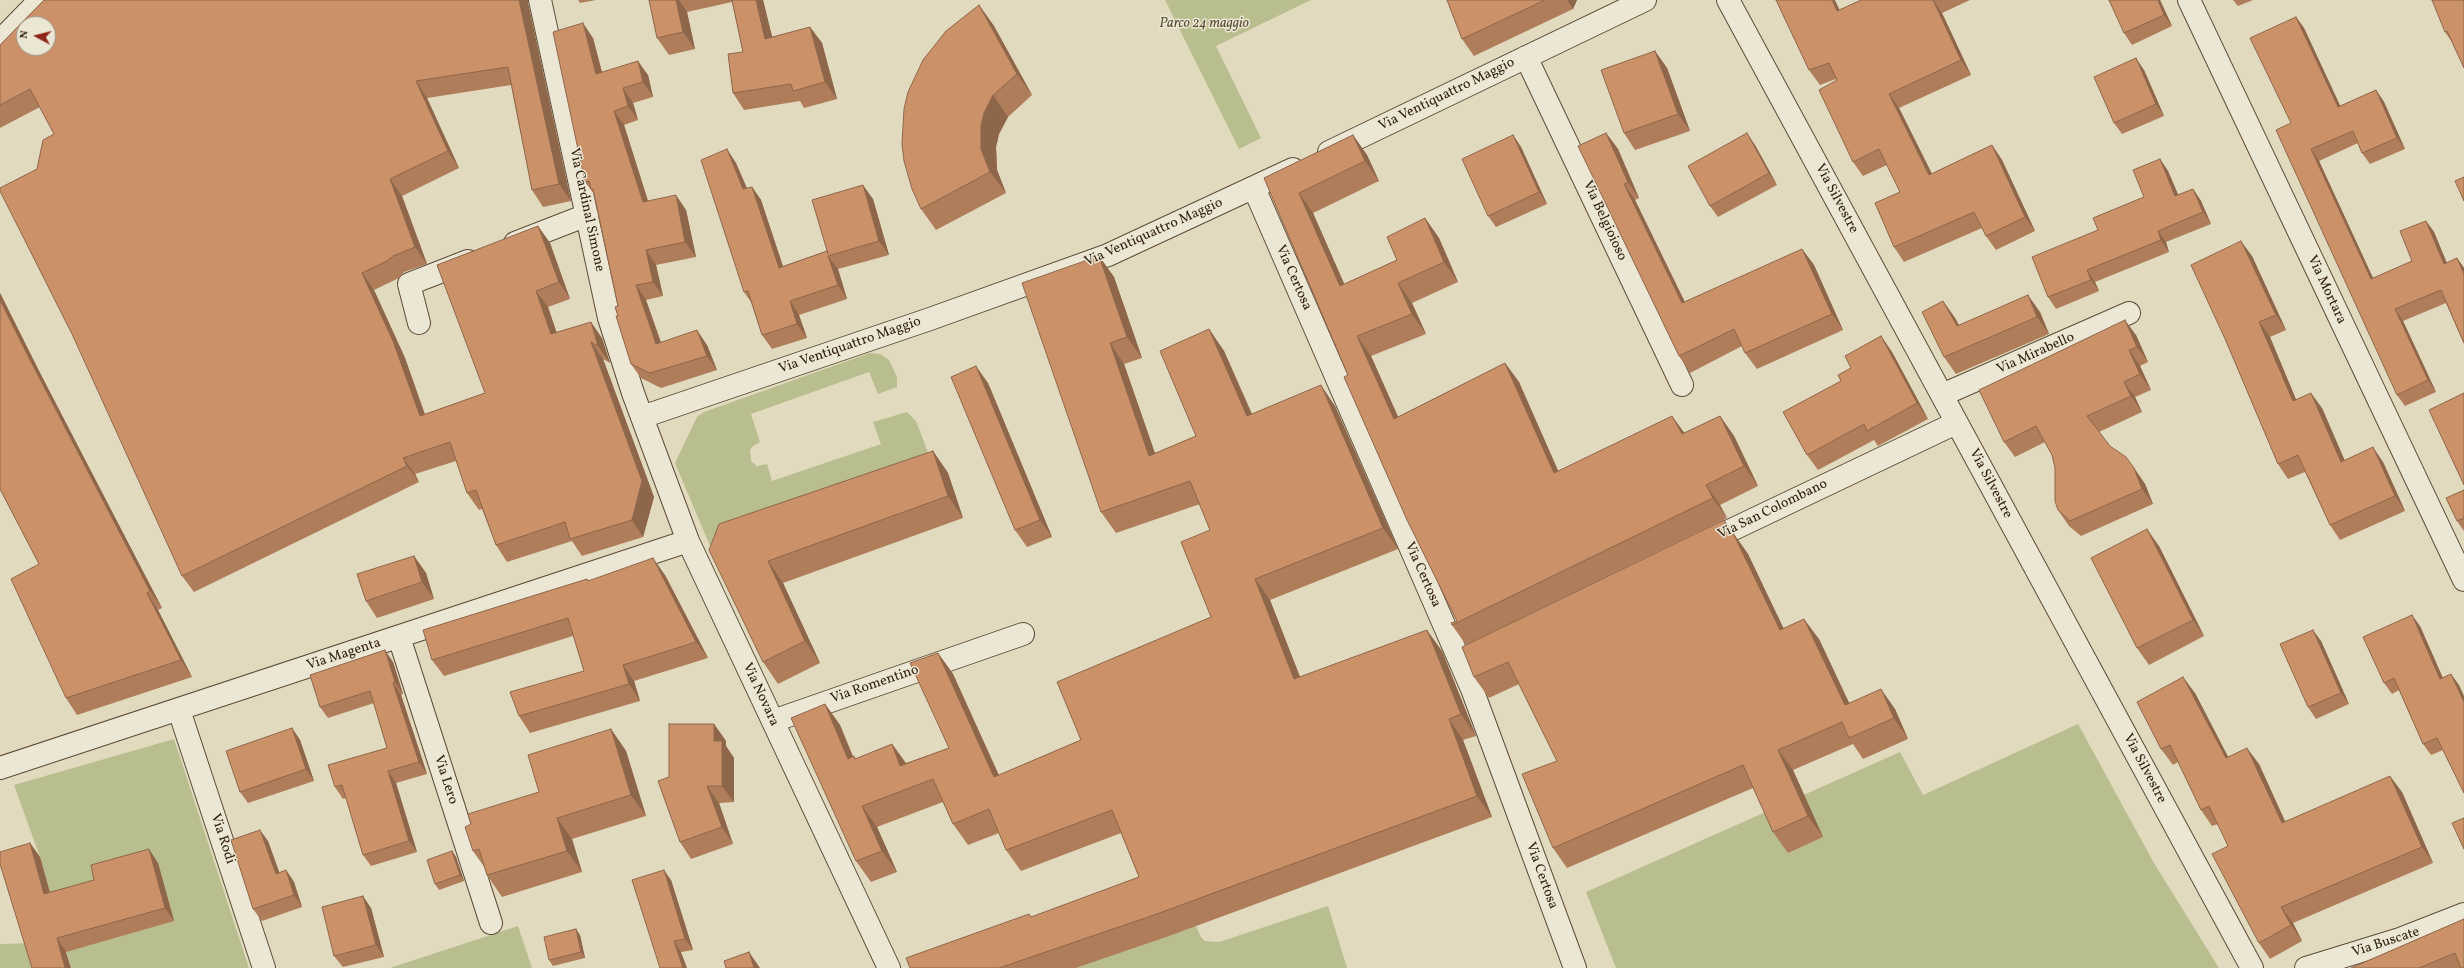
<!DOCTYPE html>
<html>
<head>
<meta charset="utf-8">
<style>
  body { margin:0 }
  #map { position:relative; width:2464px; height:968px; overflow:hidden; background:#e2dabf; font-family:Vollkorn,serif }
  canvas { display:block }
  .north { position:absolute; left:16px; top:16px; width:40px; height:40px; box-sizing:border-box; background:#ece7d5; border:1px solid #a09684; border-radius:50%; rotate:277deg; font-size:11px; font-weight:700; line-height:16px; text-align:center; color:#2f1c0a }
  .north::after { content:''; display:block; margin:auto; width:14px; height:18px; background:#8f2418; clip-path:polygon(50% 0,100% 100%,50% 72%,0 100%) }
</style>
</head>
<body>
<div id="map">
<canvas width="2464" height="968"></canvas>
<div class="north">N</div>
</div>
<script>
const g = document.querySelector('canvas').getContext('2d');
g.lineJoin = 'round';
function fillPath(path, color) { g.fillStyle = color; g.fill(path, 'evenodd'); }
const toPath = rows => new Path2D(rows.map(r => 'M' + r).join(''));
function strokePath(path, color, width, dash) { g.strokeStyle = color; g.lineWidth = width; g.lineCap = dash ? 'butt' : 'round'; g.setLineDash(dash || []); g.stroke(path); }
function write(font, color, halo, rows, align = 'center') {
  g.font = font + ' Vollkorn,serif'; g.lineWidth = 3; g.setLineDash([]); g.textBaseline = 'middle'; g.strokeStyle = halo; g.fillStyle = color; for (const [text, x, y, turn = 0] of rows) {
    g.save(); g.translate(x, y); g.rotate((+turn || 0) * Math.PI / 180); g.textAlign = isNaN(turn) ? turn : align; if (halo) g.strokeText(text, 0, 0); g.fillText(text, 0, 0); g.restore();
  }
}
const green = toPath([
  [1165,0,1311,0,1216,46,1261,138,1239,149],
  [870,353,880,354,889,360,897,377,897,387,878,394,869,372,751,414,760,442,753,446,750,450,751,461,757,466,767,464,772,481,881,444,873,422,907,412,916,421,937,476,713,553,675,463,697,417,704,412],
  [2078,724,2154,863,2219,968,1616,968,1586,892,1900,752,1923,795],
  [174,739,249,968,71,968,40,857,14,785],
  [1328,906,1347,968,1076,968,1196,926,1201,937,1205,941,1219,942],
  [518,926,532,968,390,968],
  [32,943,39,968,0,968,0,944]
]);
const street = toPath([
  [540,0,609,318,633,393,688,541,889,968],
  [1728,0,2252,968],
  [2189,0,2464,580],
  [0,41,40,0],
  [1526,57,1682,385],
  [1329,152,1645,0],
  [1254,188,1472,689,1575,968],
  [515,243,587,215],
  [419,323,409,284,468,261],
  [1942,395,2129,313],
  [642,417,930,319,1108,255,1293,169],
  [1704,543,1956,423],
  [399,637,491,923],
  [179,710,264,968],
  [773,721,1023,634],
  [0,768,688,541],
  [2306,968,2400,939,2464,914]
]);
const wall = toPath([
  [44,0,528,0,528,3,571,201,543,207,532,190,511,85,427,98,459,168,402,196,427,264,404,272,399,278,374,290,405,358,425,414,485,393,538,226,550,243,570,299,548,307,556,333,602,338,610,363,603,359,654,497,643,537,582,556,572,541,507,562,496,545,482,509,479,510,467,493,456,461,415,474,419,482,194,592,182,576,37,169,54,134,40,107,0,128,0,45],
  [578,0,596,0,580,3],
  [649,0,763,0,772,37,810,27,822,43,837,99,804,108,800,101,744,110,733,93,743,52,732,2,687,12,695,49,669,55,657,38],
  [1447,0,1577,0,1573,9,1474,56,1462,39],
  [1861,0,1970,0,1942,13,1971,75,1899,108,1932,174,1992,145,2002,160,2035,231,1996,250,1986,236,1982,228,1904,262,1894,247,1900,192,1887,165,1863,176,1853,162,1836,79,1820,85,1809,70,1840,10],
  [2160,0,2172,26,2132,45,2124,33],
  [2233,0,2253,0,2238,6],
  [2464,0,2452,42,2445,32],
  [979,5,994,26,1032,95,1008,117,999,134,996,147,997,170,1006,193,936,230,921,209],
  [2296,17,2304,28,2340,106,2376,90,2384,102,2405,149,2370,164,2362,153,2358,143,2319,161,2373,278,2412,261,2426,221,2434,232,2447,263,2457,258,2464,268,2464,344,2446,303,2403,321,2436,392,2405,406,2397,395,2291,123],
  [593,38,602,72,648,75,653,97,633,103,638,120,624,125,648,201,686,210,696,257,656,265,663,296,646,300,661,342,707,345,717,370,661,388,641,378,631,364,618,316,618,306,594,194,585,182],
  [1655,51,1667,68,1690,131,1635,150,1624,133],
  [2144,70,2164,116,2122,134,2114,123],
  [1606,133,1618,149,1639,198,1635,200,1685,302,1802,249,1814,265,1843,330,1757,369,1745,353,1742,346,1690,373,1679,356],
  [1353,135,1367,155,1379,181,1313,213,1344,284,1397,260,1425,218,1439,238,1458,282,1412,303,1426,334,1371,356,1398,417,1505,363,1519,382,1558,471,1684,433,1720,416,1734,436,1758,486,1720,505,1727,518,1466,645,1452,625,1457,621,1348,375,1264,178],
  [1513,135,1521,147,1547,204,1496,227,1488,216],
  [1755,145,1777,185,1718,217,1710,206],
  [2160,159,2168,171,2178,195,2193,189,2201,201,2211,224,2166,242,2169,252,2095,282,2099,291,2056,309,2048,297,2098,230,2144,197],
  [736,163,747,188,752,187,761,200,783,266,827,251,873,199,889,255,838,269,847,299,799,315,807,338,772,349,762,335,751,302,744,292],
  [1099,256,1114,277,1142,358,1124,364,1155,453,1196,436,1209,329,1224,351,1252,414,1335,406,1398,549,1270,600,1300,677,1442,651,1476,736,1463,740,1492,817,1169,936,1076,968,910,968,1032,917,1139,877,1121,833,1021,871,1006,850,999,833,968,845,953,824,943,802,877,827,897,872,871,882,856,861,825,704,840,725,853,756,854,756,856,759,892,744,906,763,949,748,938,653,953,674,999,775,1081,740,1211,617,1210,530,1200,504,1116,533,1101,512],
  [2252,256,2286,330,2270,337,2296,400,2322,408,2344,460,2383,462,2405,511,2340,540,2330,525,2305,472,2288,479,2278,464,2226,341],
  [0,293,39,371,162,608,158,610,192,677,77,715,66,698,39,564,0,489],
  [1943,301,1955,318,1959,325,2040,312,2049,334,1956,374,1944,357],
  [2136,335,2148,362,2140,366,2151,390,2135,397,2142,412,2099,432,2110,446,2134,468,2145,484,2153,504,2081,536,2069,526,2058,510,2055,468,2052,455,2045,442,2015,457,2004,442],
  [1881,336,1892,352,1928,419,1878,446,1874,440,1818,470,1807,455,1841,381,1851,368],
  [988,383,1052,537,1027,547,1015,530],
  [933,451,948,473,963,518,783,583,820,663,778,684,763,662,719,524],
  [2464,490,2464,531,2457,521],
  [1724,520,1748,554,1783,628,1819,639,1849,703,1895,709,1908,739,1863,759,1853,744,1793,770,1823,837,1788,853,1773,832,1753,788,1567,868,1553,848,1557,761,1519,684,1489,698,1474,677],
  [2159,546,2204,636,2149,665,2137,648],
  [414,556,426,573,434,599,377,618,366,601],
  [665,575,708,658,634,681,640,701,530,733,519,716,584,671,573,636,444,676,432,660,587,579,589,581],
  [2420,626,2443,678,2459,685,2443,750,2431,755,2423,744,2399,690,2392,694,2384,683],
  [2321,641,2349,704,2316,719,2308,707],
  [393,662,403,694,401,695,427,774,396,783,417,852,371,866,363,855,346,798,343,799,335,787,387,748,374,703,328,718,320,707],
  [2195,693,2228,757,2259,764,2285,821,2402,792,2433,863,2293,923,2302,941,2270,959,2259,943,2228,846,2218,824,2212,826,2201,810,2178,762,2173,765,2161,749],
  [714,724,726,741,726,746,734,758,734,802,719,803,733,844,691,859,680,842,669,777],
  [292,728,300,740,314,781,248,803,240,792],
  [611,729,626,751,646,816,572,839,582,872,502,897,487,875,485,868,473,851,471,824,539,792],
  [268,841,279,873,286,870,294,882,302,907,262,921,253,909],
  [30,843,40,857,50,892,158,863,174,921,66,952,32,968],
  [452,851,456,857,464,881,439,890,435,884],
  [671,880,693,950,681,952,660,968],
  [371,908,384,957,343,967,334,956],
  [2464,919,2464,968,2351,968],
  [580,935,585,958,553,966,549,960]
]);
const shadedWall = toPath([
  [519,0,528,0,528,3,571,201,559,184],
  [676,0,679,0,687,12,695,49,683,32],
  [756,0,763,0,777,56,765,39],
  [1567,0,1577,0,1573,9],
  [1832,0,1835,0,1847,26,1837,11],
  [1933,0,1942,13,1971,75,1961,60],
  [2158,0,2160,0,2172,26,2164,15],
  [979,5,994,26,1032,95,1017,74],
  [2296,17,2304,28,2346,118,2338,107],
  [583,23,593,38,606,88,596,74],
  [810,27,822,43,837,99,825,82],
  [1655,51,1667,68,1690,131,1678,114],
  [2136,58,2144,70,2164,116,2156,104],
  [638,61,648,75,653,97,643,82],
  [416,81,427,98,459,168,448,151],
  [623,88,633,103,638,120,628,106],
  [2376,90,2384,102,2405,149,2397,138],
  [1889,94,1899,108,1940,190,1929,175],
  [993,95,1008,117,999,134,996,147,997,170,1006,193,990,172,981,149,981,126,984,113],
  [614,111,624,125,653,217,643,202],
  [1606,133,1618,149,1639,198,1628,182],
  [1747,133,1755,145,1777,185,1769,173],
  [1353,135,1367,155,1379,181,1365,161],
  [1513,135,1521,147,1547,204,1539,192],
  [1992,145,2002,160,2035,231,2025,217],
  [727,149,736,163,753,203,743,189],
  [2311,149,2319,161,2379,291,2371,279],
  [2160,159,2168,171,2184,208,2175,196],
  [390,179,402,196,427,264,415,247],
  [1624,184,1635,200,1693,319,1682,303],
  [863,185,873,199,889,255,879,241],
  [752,187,761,200,788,282,779,268],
  [2193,189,2201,201,2211,224,2203,212],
  [1299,193,1313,213,1354,306,1340,286],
  [676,195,686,210,696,257,685,242],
  [1425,218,1439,238,1458,282,1444,262],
  [2426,221,2434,232,2452,276,2444,264],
  [538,226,550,243,570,299,559,282],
  [2158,231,2166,242,2169,252,2161,240],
  [2241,241,2252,256,2286,330,2276,315],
  [1802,249,1814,265,1843,330,1832,314],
  [646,250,656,265,663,296,653,282],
  [828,256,838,269,847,299,838,285],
  [1099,256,1114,277,1142,358,1127,337],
  [2457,258,2464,268,2464,274],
  [2087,270,2095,282,2099,291,2091,280],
  [362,273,374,290,405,358,431,433,420,416],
  [1398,283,1412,303,1426,334,1412,314],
  [636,285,646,300,666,358,656,344],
  [536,291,548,307,563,351,551,334],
  [0,293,39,371,162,608,150,591,27,354,0,300],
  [2028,295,2040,312,2049,334,2037,317],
  [790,301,799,315,807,338,797,324],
  [1943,301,1955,318,1968,343,1957,326],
  [2395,309,2403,321,2436,392,2428,380],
  [2125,320,2136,335,2148,362,2137,347],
  [591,322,602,338,610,363,598,346],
  [2259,322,2270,337,2303,416,2293,401],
  [1209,329,1224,351,1262,437,1247,416],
  [697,330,707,345,717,370,707,356],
  [1357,336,1371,356,1408,439,1394,419],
  [1881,336,1892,352,1928,419,1917,403],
  [591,342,603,359,654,497,643,537,632,520],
  [1110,343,1124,364,1163,477,1149,456],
  [2129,350,2140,366,2151,390,2140,374],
  [1505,363,1519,382,1568,493,1554,473],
  [976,366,988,383,1052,537,1040,520],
  [2124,382,2135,397,2142,412,2131,396],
  [1321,385,1335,406,1398,549,1383,528],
  [2311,393,2322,408,2352,477,2341,462],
  [1672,416,1686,435,1682,434],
  [1720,416,1734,436,1758,486,1744,466],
  [2373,447,2383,462,2405,511,2395,496],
  [933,451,948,473,963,518,948,496],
  [403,458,415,474,419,482,407,466],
  [2134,468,2145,484,2153,504,2142,489],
  [1706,485,1720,505,1727,518,1713,498],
  [1724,520,1748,554,1794,650,1780,630],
  [2147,529,2159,546,2204,636,2193,620],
  [414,556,426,573,434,599,422,582],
  [653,558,665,575,708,658,696,642],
  [768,561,783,583,820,663,805,641],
  [1255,579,1270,600,1309,700,1294,679],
  [147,593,158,610,192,677,181,660],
  [2412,615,2420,626,2448,690,2440,679],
  [1804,619,1819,639,1860,726,1845,705],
  [1427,630,1442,651,1476,736,1461,714],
  [2313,630,2321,641,2349,704,2341,693],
  [385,650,393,662,403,694,395,682],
  [938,653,953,674,1009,798,994,777],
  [623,665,634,681,640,701,629,684],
  [2451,674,2459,685,2464,696,2464,702],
  [2183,677,2195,693,2237,774,2226,758],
  [393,683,401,695,427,774,419,762],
  [1881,689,1895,709,1908,739,1894,718],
  [825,704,840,725,862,780,848,759],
  [1449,719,1463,740,1492,817,1477,796],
  [714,724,726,741,726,746,734,758,734,802,722,786,714,741],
  [292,728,300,740,314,781,306,769],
  [611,729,626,751,646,816,631,795],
  [892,744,907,765,915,787,900,766],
  [2247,748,2259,764,2293,839,2282,823],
  [1778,750,1793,770,1823,837,1808,816],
  [388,771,396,783,417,852,409,841],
  [2390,776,2402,792,2433,863,2422,847],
  [707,786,719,803,733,844,722,827],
  [862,806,877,827,897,872,882,851],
  [557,818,572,839,582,872,567,851],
  [260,830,268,841,284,885,276,874],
  [30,843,40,857,54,908,44,894],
  [149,849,158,863,174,921,165,908],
  [452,851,456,857,464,881,460,875],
  [286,870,294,882,302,907,294,895],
  [664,870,671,880,693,950,685,939],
  [363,896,371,908,384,957,376,945],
  [2281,907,2293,923,2302,941,2291,925],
  [576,929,580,935,585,958,581,952],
  [57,938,66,952,71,968,65,968],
  [674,941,681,952,687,968,683,968],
  [749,952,760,968,754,968]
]);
const building = toPath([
  [44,0,519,0,559,184,532,190,508,67,416,81,448,151,390,179,415,247,393,256,387,261,362,273,393,341,420,416,485,393,437,265,538,226,559,282,536,291,551,334,591,322,598,346,591,342,642,481,632,520,570,539,565,522,496,545,476,490,467,493,450,442,403,458,407,466,182,576,72,334,0,191,0,188,37,169,43,140,54,134,30,89,0,105,0,45,44,0],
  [24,24,48,24,48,48,24,48,24,24],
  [649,0,676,0,683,32,657,38,649,0],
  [732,0,756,0,765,39,810,27,825,82,793,91,791,84,733,93,728,54,743,52,732,0],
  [1447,0,1545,0,1462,39,1447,0],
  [1776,0,1832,0,1837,11,1861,0,1933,0,1961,60,1889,94,1929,175,1992,145,2025,217,1986,236,1974,212,1894,247,1875,203,1900,192,1879,149,1853,162,1819,90,1837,80,1829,63,1809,70,1776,0],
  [2109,0,2158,0,2164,15,2124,33,2109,0],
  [2432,0,2464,0,2464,68,2447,31,2445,32,2432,0],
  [979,5,1017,74,993,95,984,113,981,126,981,149,990,172,921,209,912,189,904,161,902,144,904,109,908,92,923,60,946,31,979,5],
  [2296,17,2338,107,2376,90,2397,138,2362,153,2353,131,2311,149,2371,279,2412,261,2400,231,2426,221,2444,264,2457,258,2464,274,2464,343,2441,290,2395,309,2428,380,2397,395,2276,130,2291,123,2250,38,2296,17],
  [583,23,596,74,638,61,643,82,623,88,628,106,614,111,643,202,676,195,685,242,646,250,653,282,636,285,656,344,697,330,707,356,650,373,631,364,616,316,618,316,615,307,618,306,593,189,591,189,589,181,585,182,553,32,583,23],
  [1655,51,1678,114,1624,133,1601,70,1655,51],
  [2136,58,2156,104,2114,123,2094,77,2136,58],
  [1606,133,1628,182,1624,184,1682,303,1802,249,1832,314,1745,353,1734,329,1679,356,1578,146,1606,133],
  [1747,133,1769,173,1710,206,1688,166,1747,133],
  [1353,135,1365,161,1299,193,1340,286,1397,260,1387,237,1425,218,1444,262,1398,283,1412,314,1357,336,1394,419,1505,363,1554,473,1672,416,1682,434,1720,416,1744,466,1706,485,1713,498,1452,625,1451,623,1457,621,1407,520,1344,377,1348,375,1264,178,1353,135],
  [1513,135,1539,192,1488,216,1462,159,1513,135],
  [727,149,743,189,752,187,779,268,827,251,828,254,812,200,863,185,879,241,828,256,838,285,790,301,797,324,762,335,748,291,744,292,701,160,727,149],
  [2160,159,2175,196,2193,189,2203,212,2158,231,2161,240,2087,270,2091,280,2048,297,2032,257,2098,230,2093,218,2144,197,2133,170,2160,159],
  [2464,177,2464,201,2455,181,2464,177],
  [2241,241,2276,315,2259,322,2293,401,2311,393,2341,462,2373,447,2395,496,2330,525,2298,455,2278,464,2226,341,2191,265,2241,241],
  [1099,256,1127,337,1110,343,1149,456,1196,436,1160,351,1209,329,1247,416,1321,385,1383,528,1255,579,1294,679,1427,630,1461,714,1449,719,1477,796,1154,915,999,968,910,968,906,958,1029,914,1031,917,1139,877,1112,810,1006,850,989,809,953,824,933,779,862,806,882,851,856,861,791,718,825,704,848,759,854,756,855,759,892,744,900,766,949,748,910,663,938,653,994,777,1081,740,1057,682,1211,617,1181,542,1210,530,1190,481,1101,512,1022,283,1099,256],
  [2028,295,2037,317,1944,357,1922,312,1943,301,1957,326,2028,295],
  [0,300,27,354,150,591,147,593,181,660,66,698,11,579,39,564,0,489,0,300],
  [2125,320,2137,347,2129,350,2140,374,2124,382,2131,396,2087,416,2110,446,2126,457,2134,468,2142,489,2070,521,2058,510,2055,501,2055,468,2052,455,2036,426,2004,442,1979,390,2125,320],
  [1881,336,1917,403,1867,431,1864,424,1807,455,1783,412,1841,381,1838,375,1851,368,1845,356,1881,336],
  [976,366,1040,520,1015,530,951,377,976,366],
  [2464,393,2464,485,2429,410,2464,393],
  [933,451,948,496,768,561,805,641,763,662,709,550,719,524,933,451],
  [2464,490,2464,518,2457,521,2446,498,2464,490],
  [1724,520,1731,534,1733,533,1780,630,1804,619,1845,705,1881,689,1894,718,1849,738,1842,722,1778,750,1808,816,1773,832,1743,765,1553,848,1522,774,1557,761,1508,662,1474,677,1462,647,1724,520],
  [2147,529,2193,620,2137,648,2091,558,2147,529],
  [414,556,422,582,366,601,357,574,414,556],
  [653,558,696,642,623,665,629,684,519,716,510,692,584,671,568,618,432,660,423,630,587,579,588,581,653,558],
  [2412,615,2440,679,2451,674,2464,702,2464,793,2437,738,2423,744,2394,678,2384,683,2363,637,2412,615],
  [2313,630,2341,693,2308,707,2280,644,2313,630],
  [385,650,395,682,393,683,419,762,388,771,409,841,363,855,342,785,335,787,328,765,387,748,370,691,320,707,310,675,385,650],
  [2183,677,2226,758,2247,748,2282,823,2390,776,2422,847,2281,907,2291,925,2259,943,2212,854,2228,846,2209,806,2201,810,2170,745,2161,749,2137,702,2183,677],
  [669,724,714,724,714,741,722,741,722,786,707,786,722,827,680,842,658,781,669,777,669,724],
  [292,728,306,769,240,792,226,751,292,728],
  [611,729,631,795,557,818,567,851,487,875,479,849,473,851,465,827,471,824,468,814,539,792,528,755,611,729],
  [2464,818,2464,849,2452,823,2464,818],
  [260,830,276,874,286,870,294,895,253,909,231,840,260,830],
  [30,843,44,894,94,880,91,865,149,849,165,908,57,938,65,968,32,968,0,864,0,852,30,843],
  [452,851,460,875,435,884,427,860,452,851],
  [664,870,685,939,674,941,683,968,660,968,632,880,664,870],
  [363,896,376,945,334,956,322,907,363,896],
  [2464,919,2464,968,2461,968,2455,953,2419,968,2351,968,2464,919],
  [576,929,581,952,549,960,544,937,576,929],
  [749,952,754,968,726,968,724,961,749,952]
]);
const parkNames = [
  ["Parco 24 maggio",1204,24]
];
const streetNames = [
  ["Via Ventiquattro Maggio",1447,95,-26],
  ["Via Silvestre",1836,199,62],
  ["Via Cardinal Simone",586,210,78],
  ["Via Belgioioso",1604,221,65],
  ["Via Ventiquattro Maggio",1154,233,-24],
  ["Via Certosa",1293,278,66],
  ["Via Mortara",2326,290,65],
  ["Via Ventiquattro Maggio",850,346,-19],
  ["Via Mirabello",2036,354,-24],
  ["Via Silvestre",1990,484,62],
  ["Via San Colombano",1773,510,-26],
  ["Via Certosa",1422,575,66],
  ["Via Magenta",344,655,-18],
  ["Via Romentino",875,685,-19],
  ["Via Novara",760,695,65],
  ["Via Silvestre",2144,769,62],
  ["Via Lero",445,780,72],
  ["Via Rodi",222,839,72],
  ["Via Certosa",1541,876,70],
  ["Via Buscate",2386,943,-18]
];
fillPath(green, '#b9be8e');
strokePath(street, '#5c4c37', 24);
strokePath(street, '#ece7d5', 22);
fillPath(wall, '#af7d5a');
fillPath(shadedWall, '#8e664a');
fillPath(building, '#cb9169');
strokePath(building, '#8e664a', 1);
write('italic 14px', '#584d32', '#ece7d5', parkNames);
write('14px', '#2f1c0a', '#ece7d5', streetNames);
</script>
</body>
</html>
